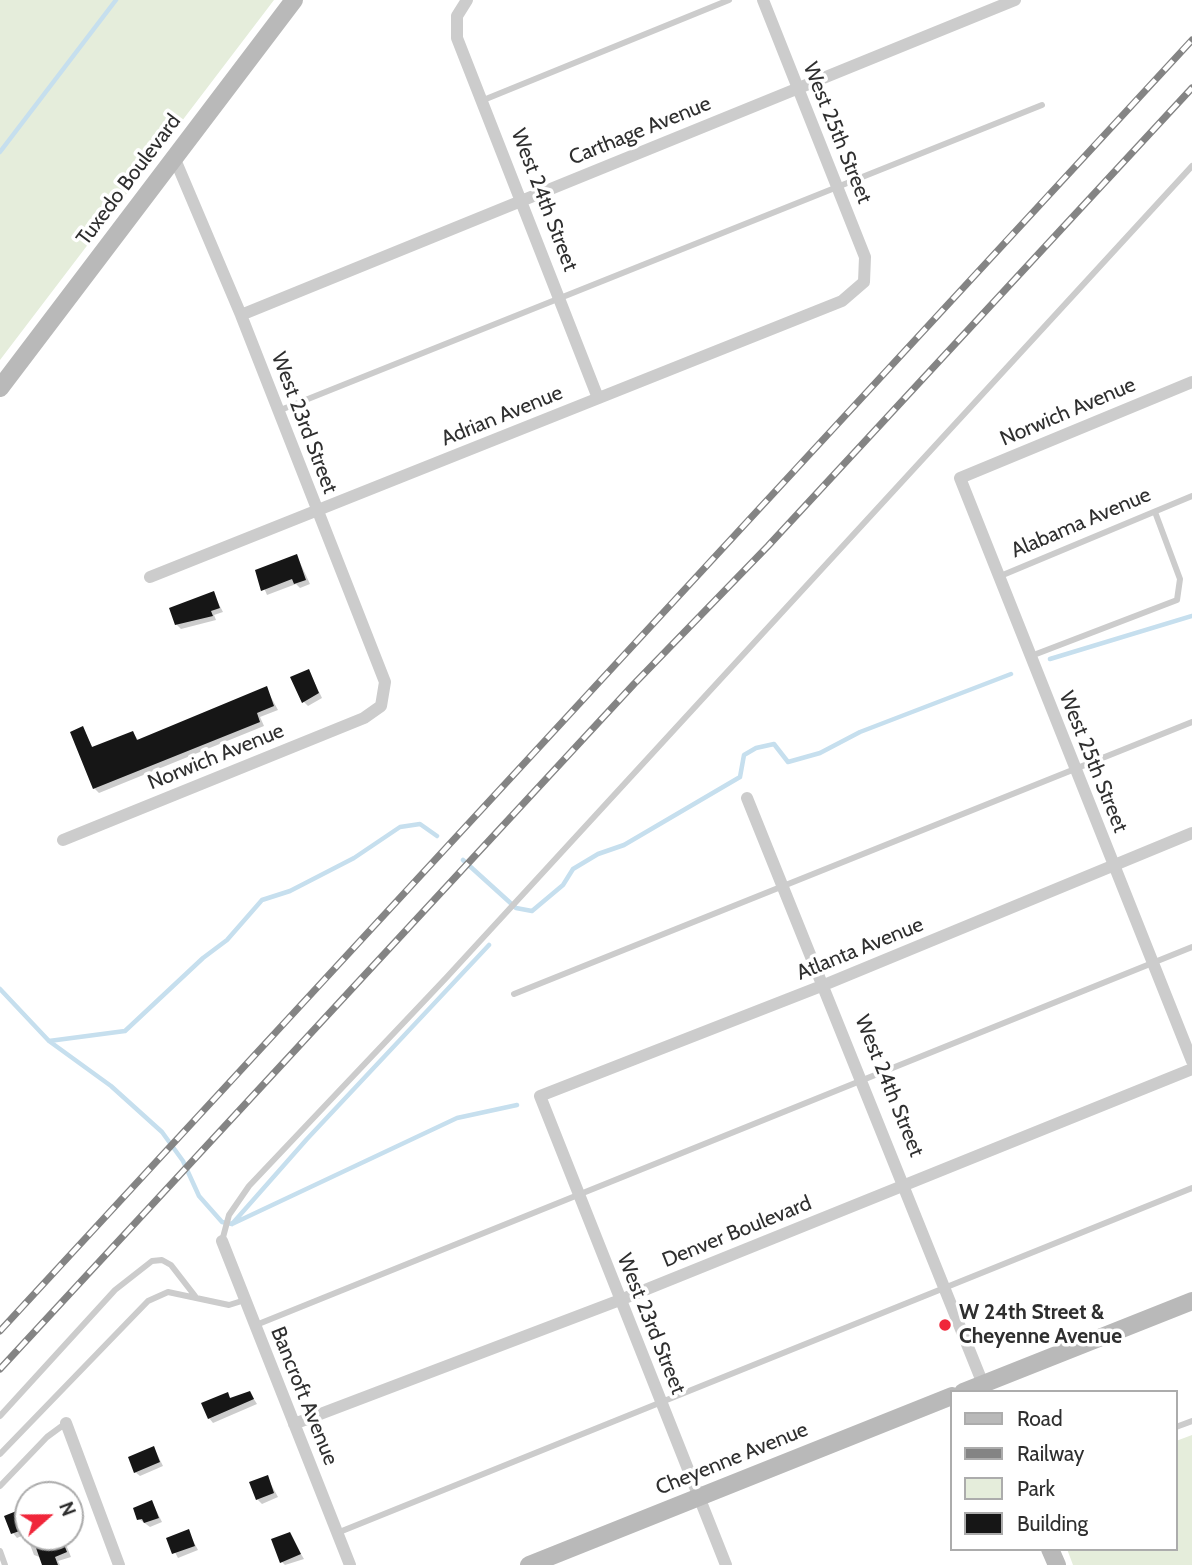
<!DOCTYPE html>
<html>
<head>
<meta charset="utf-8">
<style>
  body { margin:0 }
  #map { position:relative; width:1192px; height:1565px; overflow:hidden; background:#fff; font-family:Cabin,sans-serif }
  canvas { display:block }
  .legend { position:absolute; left:950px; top:1390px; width:228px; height:161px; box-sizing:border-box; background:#fff; border:2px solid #acacac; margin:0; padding:9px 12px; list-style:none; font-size:21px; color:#2f2f2f }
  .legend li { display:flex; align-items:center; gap:14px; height:35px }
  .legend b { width:35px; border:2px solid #acacac }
  .north { position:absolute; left:14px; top:1481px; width:70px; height:70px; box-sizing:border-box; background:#fff; border:2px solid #acacac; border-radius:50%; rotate:69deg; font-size:19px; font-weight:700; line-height:28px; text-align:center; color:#2f2f2f }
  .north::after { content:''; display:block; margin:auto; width:24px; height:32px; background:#f0263a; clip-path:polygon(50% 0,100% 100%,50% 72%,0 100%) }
</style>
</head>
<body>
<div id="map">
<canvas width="1192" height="1565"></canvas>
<ul class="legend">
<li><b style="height:9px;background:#b9b9b9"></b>Road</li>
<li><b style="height:9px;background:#848484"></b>Railway</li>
<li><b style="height:19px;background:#e5eddb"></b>Park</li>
<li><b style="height:19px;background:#161616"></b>Building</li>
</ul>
<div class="north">N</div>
</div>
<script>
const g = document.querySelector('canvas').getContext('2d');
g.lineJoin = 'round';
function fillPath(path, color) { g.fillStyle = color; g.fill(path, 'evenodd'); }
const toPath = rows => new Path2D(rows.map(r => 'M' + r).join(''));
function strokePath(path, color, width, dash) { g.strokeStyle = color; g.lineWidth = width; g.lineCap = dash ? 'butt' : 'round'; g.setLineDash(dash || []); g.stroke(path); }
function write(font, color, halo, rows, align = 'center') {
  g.font = font + ' Cabin,sans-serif'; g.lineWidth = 7; g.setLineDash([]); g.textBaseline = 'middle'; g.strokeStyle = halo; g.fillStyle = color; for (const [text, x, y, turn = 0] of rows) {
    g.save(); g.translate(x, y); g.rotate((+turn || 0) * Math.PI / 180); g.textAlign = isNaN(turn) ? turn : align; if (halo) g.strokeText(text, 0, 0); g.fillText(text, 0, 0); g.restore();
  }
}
const green = toPath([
  [0,0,274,0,0,360],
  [1192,1435,1192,1565,1073,1565,1067,1549,1176,1549,1176,1441]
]);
const shadow = toPath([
  [297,556,310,584,300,588,296,584,267,595,257,571],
  [213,593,223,612,214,615,216,620,181,629,176,624],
  [309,671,322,698,308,706,304,702],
  [266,688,278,710,260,717,264,726,99,793,94,788,83,729,93,748,133,733,139,741],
  [250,1393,257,1404,213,1423,209,1418,227,1395,232,1399],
  [154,1448,163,1466,140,1476,135,1472],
  [267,1477,278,1497,262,1504,257,1499],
  [152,1502,162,1522,150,1527,139,1519],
  [28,1511,28,1537,60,1537,65,1542,71,1557,58,1561,60,1565,44,1565,42,1558,34,1555,26,1534,17,1538,13,1533],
  [188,1531,198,1550,178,1558,168,1539],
  [289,1534,304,1559,285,1565,282,1562]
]);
const stream = toPath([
  [0,152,116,0],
  [1050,659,1192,616],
  [463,860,516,908,532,911,563,885,573,869,598,854,624,845,740,777,744,755,756,748,774,744,788,762,820,753,860,732,1011,674],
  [0,989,49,1041,111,1086,162,1132,183,1161,199,1196,222,1222,232,1224,457,1118,517,1105],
  [49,1041,125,1031,203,958,227,940,262,900,290,891,354,858,400,827,420,824,437,836],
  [232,1224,307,1139,489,945]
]);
const building = toPath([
  [297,554,306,580,294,584,292,579,261,591,255,570],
  [214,591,220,608,211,611,213,616,175,625,169,608],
  [309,669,319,693,302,703,290,677],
  [267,686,274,706,257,713,260,722,93,789,70,732,83,726,92,747,133,731,137,740],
  [250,1391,254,1399,208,1419,201,1403,228,1392,230,1398],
  [154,1446,160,1462,134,1473,128,1457],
  [268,1475,274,1493,256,1500,249,1482],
  [152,1500,159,1518,144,1523,142,1519,137,1520,133,1508],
  [19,1510,21,1513,28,1510,28,1528,11,1534,4,1516],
  [189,1529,195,1546,172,1554,166,1538],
  [290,1532,301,1554,280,1563,271,1539],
  [57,1537,61,1537,67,1552,55,1557,58,1565,42,1565,35,1545]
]);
const lane = toPath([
  [481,101,729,0],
  [278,411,1042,105],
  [998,577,1192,496],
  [1031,656,1177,600,1180,579,1155,512],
  [514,994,1192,722],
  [222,1241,229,1215,249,1186,446,978,1192,166],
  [256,1325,1192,947],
  [0,1416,115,1290,152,1261,162,1260,171,1265,195,1296],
  [1176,1427,1192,1421],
  [0,1454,148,1301,168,1292,229,1305,245,1300],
  [0,1486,47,1437,66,1423],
  [337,1533,1192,1188],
  [0,1551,5,1565]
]);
const street = toPath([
  [467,0,457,16,457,38,598,398],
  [241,315,1015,0],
  [1192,382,960,478,1192,1061],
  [150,577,842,301,864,282,865,257,763,0],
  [747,798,983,1384],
  [63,840,364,718,381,706,385,682,241,315,174,157],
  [222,1241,350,1565],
  [66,1423,119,1565],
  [294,1424,620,1300,1192,1069],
  [726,1565,540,1096,824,985,1192,833]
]);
const secondary = toPath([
  [0,388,294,0],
  [963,1392,1192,1301],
  [1050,1549,1057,1565],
  [529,1565,952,1396]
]);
const rail = toPath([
  [0,1331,1192,40],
  [0,1369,634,684,768,546,1192,88]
]);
const markers = [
  [945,1325,7,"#f0263a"]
];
const streetNames = [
  ["Carthage Avenue",640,131,-22],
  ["West 25th Street",837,133,68],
  ["Tuxedo Boulevard",129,180,-53],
  ["West 24th Street",544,200,69],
  ["Norwich Avenue",1068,412,-23],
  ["Adrian Avenue",502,416,-22],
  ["West 23rd Street",304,423,69],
  ["Alabama Avenue",1081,523,-23],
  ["Norwich Avenue",216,757,-22],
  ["West 25th Street",1093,762,68],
  ["Atlanta Avenue",860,949,-22],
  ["West 24th Street",889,1086,68],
  ["Denver Boulevard",737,1232,-22],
  ["West 23rd Street",651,1324,68],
  ["Bancroft Avenue",304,1396,68],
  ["Cheyenne Avenue",732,1459,-22]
];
const poiNames = [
  ["W 24th Street &",959,1313],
  ["Cheyenne Avenue",959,1337]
];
fillPath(green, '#e5eddb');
fillPath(shadow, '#0003');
strokePath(stream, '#c6dfee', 4.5);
fillPath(building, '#161616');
strokePath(lane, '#ccc', 6);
strokePath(street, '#ccc', 12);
strokePath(secondary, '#b9b9b9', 18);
strokePath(rail, '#848484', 7);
strokePath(rail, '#fff', 4.5, [13]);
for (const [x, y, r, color] of markers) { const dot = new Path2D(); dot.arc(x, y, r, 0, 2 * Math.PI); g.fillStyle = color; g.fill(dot); strokePath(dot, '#fff', 2.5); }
write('21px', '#2f2f2f', '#fff', streetNames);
write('bold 21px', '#2f2f2f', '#fff', poiNames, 'left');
</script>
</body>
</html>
